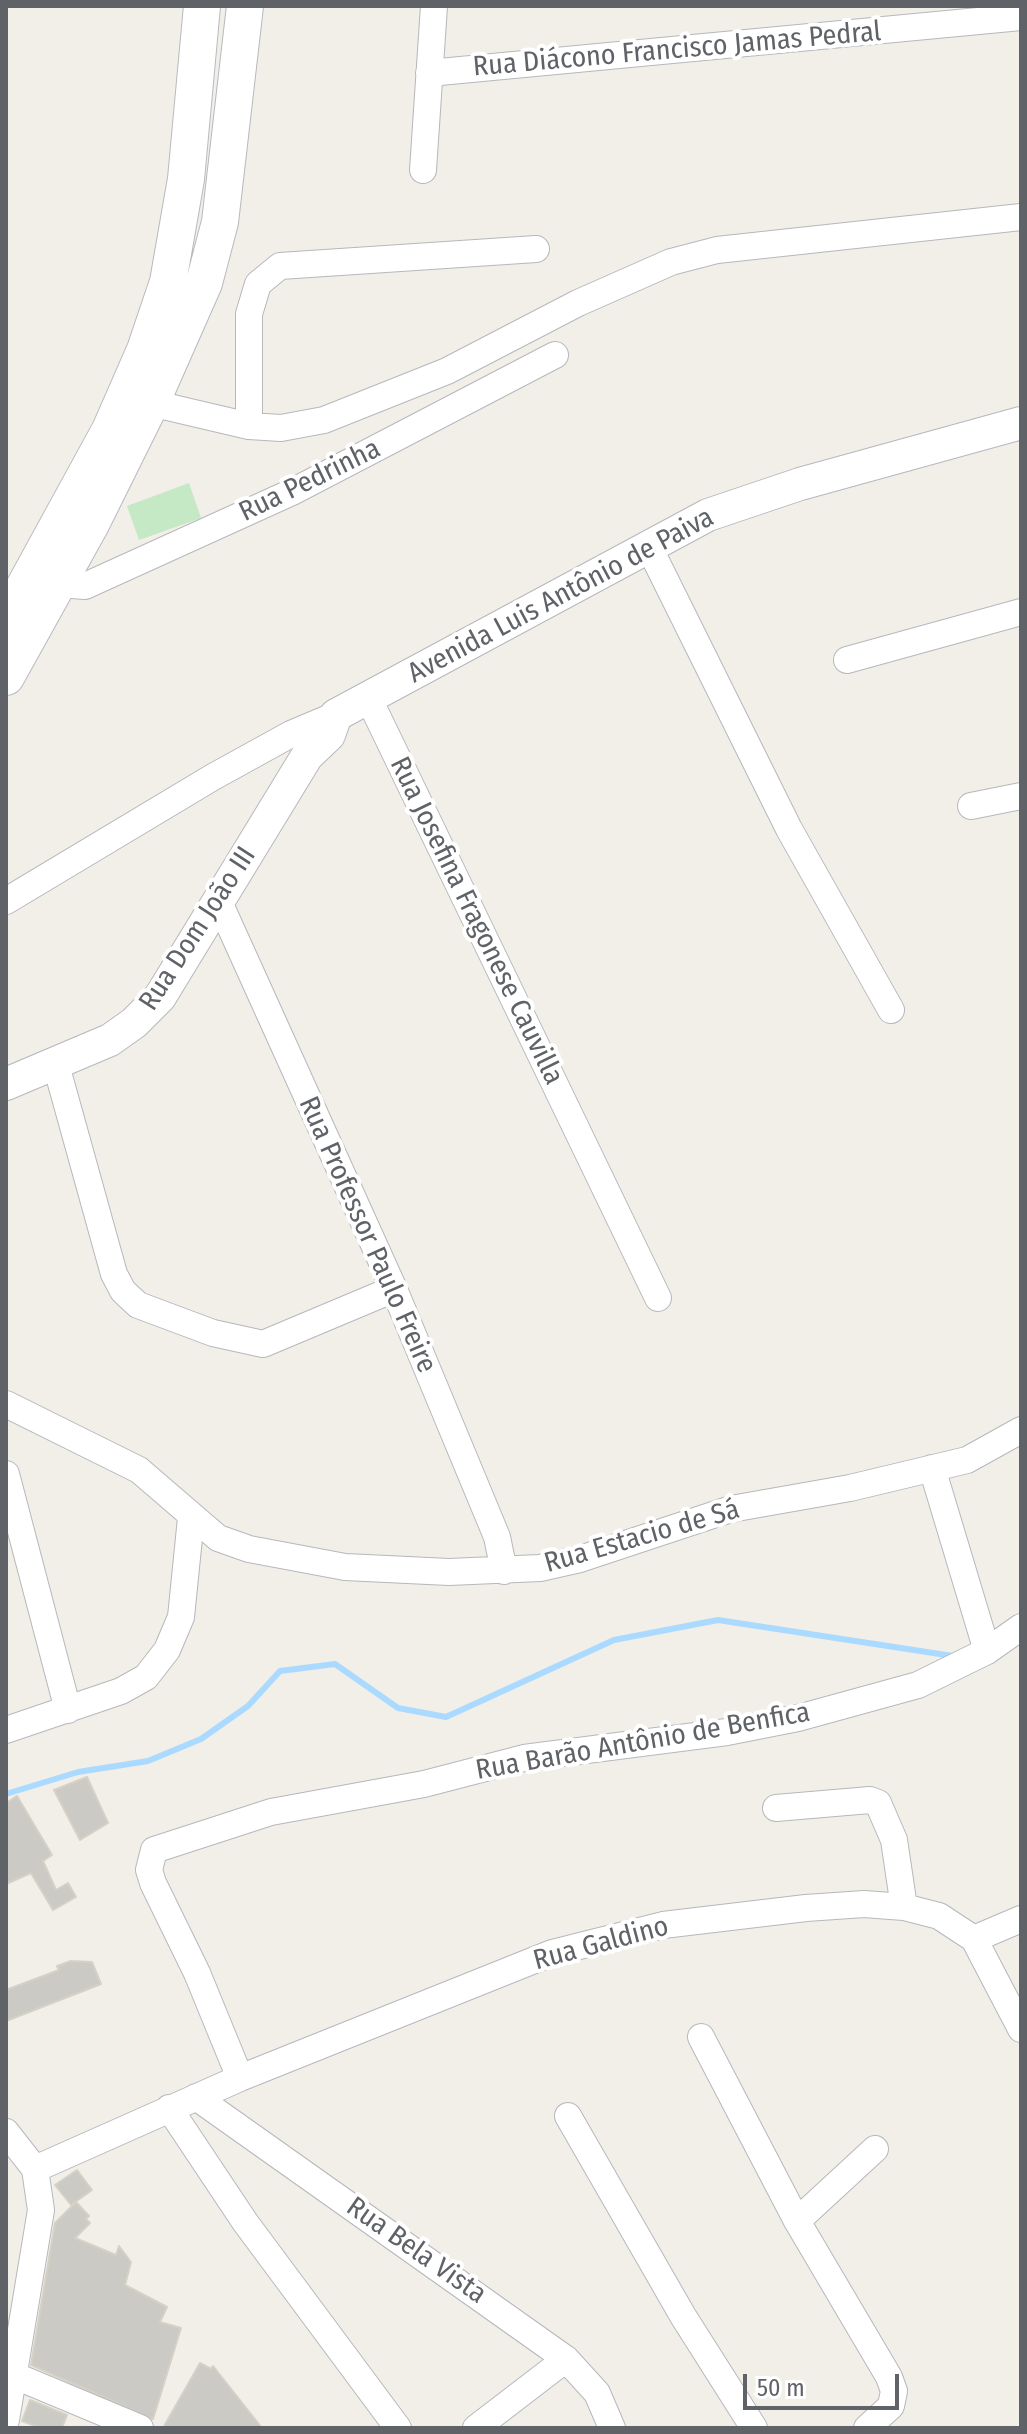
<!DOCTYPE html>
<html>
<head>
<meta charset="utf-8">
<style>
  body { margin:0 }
  #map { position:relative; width:1027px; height:2434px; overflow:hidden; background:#f1efe8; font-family:"Fira Sans Condensed",sans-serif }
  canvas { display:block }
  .frame { position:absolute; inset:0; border:8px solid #5f6368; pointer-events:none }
  .scale { position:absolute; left:743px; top:2374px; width:156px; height:36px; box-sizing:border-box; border:4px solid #5f6368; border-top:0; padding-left:10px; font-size:24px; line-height:28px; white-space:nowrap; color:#5f6368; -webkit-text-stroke:6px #fff; paint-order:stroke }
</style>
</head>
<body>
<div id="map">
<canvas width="1027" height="2434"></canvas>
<div class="frame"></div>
<div class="scale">50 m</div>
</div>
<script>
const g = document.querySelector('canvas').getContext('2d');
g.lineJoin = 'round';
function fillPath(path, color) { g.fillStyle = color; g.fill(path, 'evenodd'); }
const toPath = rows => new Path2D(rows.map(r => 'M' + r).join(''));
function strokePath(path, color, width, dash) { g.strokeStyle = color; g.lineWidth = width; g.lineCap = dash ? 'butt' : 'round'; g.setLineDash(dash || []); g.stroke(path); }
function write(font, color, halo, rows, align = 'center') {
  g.font = font + ' "Fira Sans Condensed",sans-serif'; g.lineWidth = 8; g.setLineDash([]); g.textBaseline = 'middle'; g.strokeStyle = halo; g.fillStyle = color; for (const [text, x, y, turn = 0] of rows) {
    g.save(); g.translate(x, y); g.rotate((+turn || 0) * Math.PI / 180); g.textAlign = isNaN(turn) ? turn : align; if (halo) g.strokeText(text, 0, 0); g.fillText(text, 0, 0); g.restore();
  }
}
const green = toPath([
  [189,483,201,518,139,540,127,506]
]);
const stream = toPath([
  [6,1794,78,1772,148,1761,201,1739,248,1706,280,1671,335,1664,398,1708,446,1717,614,1640,718,1620,953,1656]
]);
const building = toPath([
  [87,1777,108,1823,80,1840,54,1790,87,1777],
  [17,1796,52,1855,43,1861,56,1890,68,1883,76,1897,53,1910,31,1873,6,1884,6,1803,17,1796],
  [71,1961,92,1962,101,1984,6,2021,6,1990,59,1970,57,1966,71,1961],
  [77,2170,92,2190,71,2205,55,2185,77,2170],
  [76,2202,89,2216,86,2219,90,2223,75,2238,116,2255,119,2246,131,2262,125,2285,167,2307,160,2322,181,2328,153,2419,31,2365,55,2223,76,2202],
  [200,2363,211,2369,213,2366,262,2428,163,2428,200,2363],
  [30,2400,67,2415,62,2428,41,2428,22,2421,30,2400]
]);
const minor = toPath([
  [429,73,1021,17],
  [423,170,434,6],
  [151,403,249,426,281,428,324,420,447,371,578,303,671,262,717,250,1021,217],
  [249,426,249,314,258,284,280,266,536,249],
  [648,545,789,829,891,1010],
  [59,584,85,586,292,492,555,355],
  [847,660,1021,612],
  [369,699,658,1298],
  [971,806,1021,796],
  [6,901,213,777,291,734,336,715],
  [219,902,394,1289,497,1537,504,1571],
  [56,1065,114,1274,123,1291,138,1305,213,1333,263,1344,394,1289],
  [6,1404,139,1470,218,1538,249,1549,345,1567,449,1572,540,1568,580,1559,731,1509,850,1488,967,1460,1021,1430],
  [932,1468,987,1651],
  [6,1474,68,1710],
  [6,1730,121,1691,146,1677,167,1650,181,1617,191,1518],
  [776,1808,870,1800,878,1803,894,1840,904,1907],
  [974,1939,1021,1919],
  [701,2037,797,2221,889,2377,894,2391,891,2406,867,2428],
  [240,2078,197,1973,153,1883,149,1870,154,1850,271,1812,424,1784,524,1758,727,1732,798,1718,918,1685,987,1651,1021,1627],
  [196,2097,566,2359,597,2393,612,2428],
  [169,2108,245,2222,398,2428],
  [568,2116,683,2316,754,2428],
  [6,2132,35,2169,41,2210,6,2420],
  [35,2169,240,2078,552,1953,663,1925,806,1908,864,1904,904,1907,939,1916,974,1939,1021,2029],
  [797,2221,875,2149],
  [13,2375,140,2428],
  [476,2428,566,2359]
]);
const tertiary = toPath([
  [6,1084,110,1040,134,1023,160,997,307,756,329,735,336,715,708,515,800,484,1021,423]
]);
const secondary = toPath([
  [6,620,110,430,145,350,168,282,186,179,202,6],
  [6,677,91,524,151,403,204,283,220,222,245,6]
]);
const streetNames = [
  ["Rua Diácono Francisco Jamas Pedral",677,50,-5],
  ["Rua Pedrinha",310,481,-26],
  ["Avenida Luis Antônio de Paiva",561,596,-28],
  ["Rua Josefina Fragonese Cauvilla",476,921,64],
  ["Rua Dom João III",198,929,-57],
  ["Rua Professor Paulo Freire",367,1235,66],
  ["Rua Estacio de Sá",642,1537,-16],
  ["Rua Barão Antônio de Benfica",643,1742,-10],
  ["Rua Galdino",601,1944,-15],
  ["Rua Bela Vista",416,2251,35]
];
fillPath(green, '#c5e8c5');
strokePath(stream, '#aadaff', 6);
fillPath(building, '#cccac5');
strokePath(building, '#d6d1c6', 2);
strokePath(minor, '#b5b8bc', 28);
strokePath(tertiary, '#b5b8bc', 34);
strokePath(secondary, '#b6babf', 38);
strokePath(minor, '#fff', 26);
strokePath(tertiary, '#fff', 32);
strokePath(secondary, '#fff', 36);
write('28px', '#5f6368', '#fff', streetNames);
</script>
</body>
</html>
